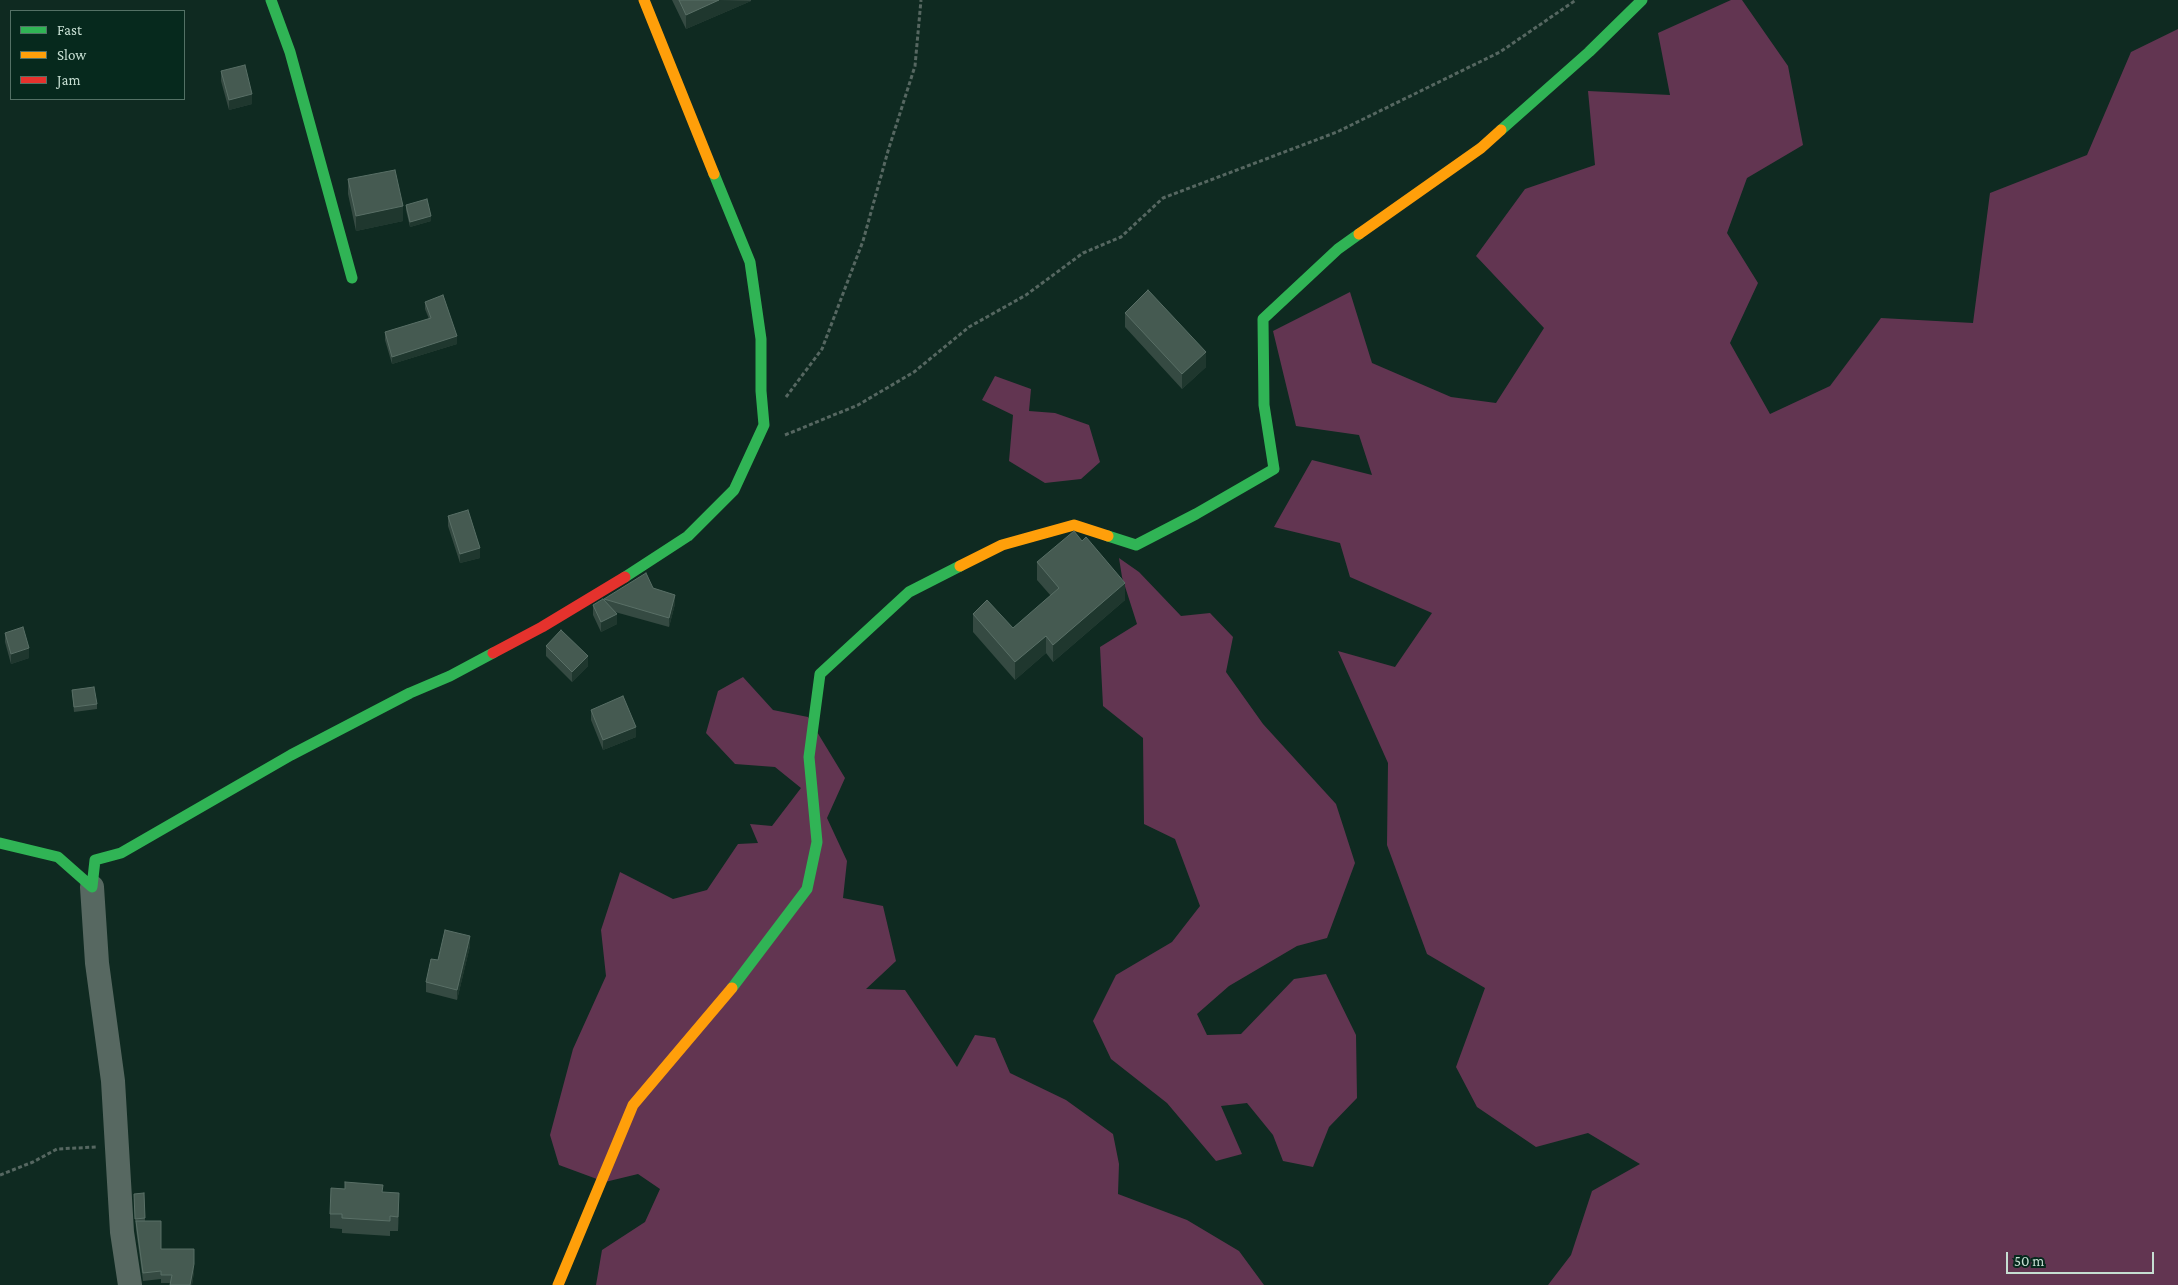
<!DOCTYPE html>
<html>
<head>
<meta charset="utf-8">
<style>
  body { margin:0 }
  #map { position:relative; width:2178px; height:1285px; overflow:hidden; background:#0f2a21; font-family:"Crimson Pro",serif }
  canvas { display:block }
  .legend { position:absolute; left:10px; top:10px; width:175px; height:90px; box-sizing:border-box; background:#06291d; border:1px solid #537165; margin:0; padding:6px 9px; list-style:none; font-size:15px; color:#c6ded2 }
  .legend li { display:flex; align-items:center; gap:10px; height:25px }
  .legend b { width:25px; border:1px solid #537165 }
  .scale { position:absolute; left:2006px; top:1252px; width:148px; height:22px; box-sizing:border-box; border:2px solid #c6ded2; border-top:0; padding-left:6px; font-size:15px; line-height:18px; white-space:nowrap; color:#c6ded2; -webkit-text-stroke:4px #06291d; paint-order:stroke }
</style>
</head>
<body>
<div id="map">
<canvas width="2178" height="1285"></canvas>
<ul class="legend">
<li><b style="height:6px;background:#30b455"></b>Fast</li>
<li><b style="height:6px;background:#ff9f0a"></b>Slow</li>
<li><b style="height:6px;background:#e5322d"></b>Jam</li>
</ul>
<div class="scale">50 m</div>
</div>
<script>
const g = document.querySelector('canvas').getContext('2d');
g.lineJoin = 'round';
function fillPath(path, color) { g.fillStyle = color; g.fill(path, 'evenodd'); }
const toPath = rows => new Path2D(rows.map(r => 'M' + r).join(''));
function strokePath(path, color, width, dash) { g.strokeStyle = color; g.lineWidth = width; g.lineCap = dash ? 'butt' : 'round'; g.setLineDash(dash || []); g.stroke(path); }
const green = toPath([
  [1731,0,1742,0,1788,66,1803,145,1747,178,1727,233,1758,283,1730,343,1770,414,1830,386,1881,318,1973,323,1990,193,2087,155,2131,52,2178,29,2178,1285,1548,1285,1571,1255,1592,1191,1640,1164,1588,1133,1536,1147,1477,1107,1456,1067,1485,988,1427,954,1387,845,1388,763,1338,651,1395,667,1432,613,1350,577,1340,543,1274,527,1312,460,1372,475,1359,435,1296,426,1273,331,1350,292,1372,363,1451,397,1496,403,1544,328,1476,256,1525,189,1595,165,1588,91,1670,95,1658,33],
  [995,376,1031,389,1029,411,1055,413,1089,425,1100,462,1081,479,1045,483,1009,461,1013,415,982,400],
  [1119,558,1139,572,1181,616,1210,613,1233,637,1226,672,1263,724,1336,804,1355,863,1327,938,1297,946,1229,986,1197,1014,1207,1035,1241,1034,1294,979,1326,974,1356,1035,1357,1098,1329,1127,1313,1167,1283,1161,1273,1135,1247,1103,1221,1106,1242,1154,1216,1161,1167,1103,1111,1059,1093,1021,1116,975,1172,942,1200,906,1175,839,1144,824,1143,738,1103,706,1100,647,1137,624,1122,577],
  [743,677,773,710,808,717,845,778,827,818,847,861,843,898,883,906,896,961,866,989,905,990,957,1067,975,1035,995,1038,1010,1073,1066,1100,1113,1134,1119,1164,1118,1194,1187,1220,1239,1251,1264,1285,596,1285,602,1250,645,1222,660,1189,638,1174,605,1182,559,1165,550,1135,573,1049,606,976,601,930,620,872,673,899,707,890,738,844,758,843,750,824,772,826,801,788,775,767,735,764,706,733,718,691]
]);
const path = toPath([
  [786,397,822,349,863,241,888,151,915,66,921,0],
  [785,435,858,405,914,372,969,327,1026,295,1083,253,1121,237,1163,198,1337,132,1500,52,1576,0],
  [0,1175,33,1162,57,1149,96,1147]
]);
const street = toPath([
  [92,887,97,963,113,1081,122,1232,130,1285]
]);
const fast = toPath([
  [271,0,290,52,352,278],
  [1501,130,1589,52,1642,0],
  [1108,536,1136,545,1196,514,1274,469,1264,405,1263,319,1338,249,1359,234],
  [625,577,688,536,734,490,764,425,761,391,761,339,750,262,714,174],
  [0,843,58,857,92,887,95,860,121,853,291,755,410,693,450,676,493,653],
  [732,988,807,889,817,842,809,757,820,674,909,592,960,566]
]);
const slow = toPath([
  [644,0,714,174],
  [1359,234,1481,148,1501,130],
  [960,566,1002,545,1074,525,1108,536],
  [558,1285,633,1105,732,988]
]);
const jam = toPath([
  [493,653,542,627,625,577]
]);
const wall = toPath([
  [672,0,751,0,751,1,686,29],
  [221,71,252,104,229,110,221,81],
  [348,179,403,221,356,231,348,194],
  [406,205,431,221,410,227,406,210],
  [425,302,457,344,392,364,385,340,385,332,429,319,425,309],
  [1125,313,1206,367,1182,389,1125,327],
  [448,516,480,558,460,563,448,526],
  [1037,562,1125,600,1053,662,1046,653,1015,680,973,632,973,614,1013,628,1051,596,1037,580],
  [653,588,675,604,669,627,615,612,617,624,601,632,593,615,593,605,604,600,604,599],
  [5,633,29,658,11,664,5,642],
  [546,646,588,666,572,682,546,656],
  [72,690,97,704,97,709,74,712],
  [591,710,636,737,603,750,591,720],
  [470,946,457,1000,426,992,426,982,438,960],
  [383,1192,399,1208,398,1231,390,1231,390,1236,342,1233,342,1229,330,1228,330,1214],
  [144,1193,145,1221,161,1249,194,1272,192,1285,170,1285,170,1283,161,1283,161,1279,143,1281,136,1229,134,1199]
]);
const shadedWall = toPath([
  [719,0,751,1,686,29,686,15],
  [252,94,252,104,229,110,229,100],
  [403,206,403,221,356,231,356,216],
  [431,216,431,221,410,227,410,222],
  [457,336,457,344,392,364,392,357],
  [1206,352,1206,367,1182,389,1182,374],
  [480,548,480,558,460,563,460,554],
  [1125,583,1125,600,1053,662,1053,645],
  [675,595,675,604,669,627,669,618],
  [617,614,617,624,601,632,601,622],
  [1046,636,1046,653,1015,680,1015,662],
  [29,648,29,658,11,664,11,654],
  [588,656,588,666,572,682,572,672],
  [636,727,636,737,603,750,603,740],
  [470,936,470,946,457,1000,457,990],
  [399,1193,399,1208,398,1231,398,1217],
  [194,1264,194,1272,192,1285,190,1285]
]);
const building = toPath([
  [679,0,719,0,686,15,679,0],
  [245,65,252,94,229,100,221,71,245,65],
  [395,170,403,206,356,216,348,179,395,170],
  [427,199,431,216,410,222,406,205,427,199],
  [1148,290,1206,352,1182,374,1125,313,1148,290],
  [443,295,457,336,392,357,385,332,431,318,425,302,443,295],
  [468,510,480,548,460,554,448,516,468,510],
  [1074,531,1082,541,1086,537,1125,583,1053,645,1046,636,1015,662,973,614,987,600,1013,628,1059,588,1037,562,1074,531],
  [646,573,653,588,675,595,669,618,604,599,646,573],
  [603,599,617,614,601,622,593,605,603,599],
  [23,627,29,648,11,654,5,633,23,627],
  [561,630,588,656,572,672,546,646,561,630],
  [94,687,97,704,74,707,72,690,94,687],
  [623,696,636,727,603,740,591,710,623,696],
  [445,930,470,936,457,990,426,982,431,959,438,960,445,930],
  [345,1182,383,1185,382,1192,399,1193,398,1217,390,1216,390,1221,342,1218,342,1214,330,1214,331,1188,345,1189,345,1182],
  [144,1193,145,1218,135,1219,134,1194,144,1193],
  [136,1221,161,1221,161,1249,194,1249,194,1264,190,1285,170,1285,172,1275,161,1275,161,1271,143,1273,136,1221]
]);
fillPath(green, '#623551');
strokePath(path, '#566761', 3, [4, 2.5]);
strokePath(street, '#576861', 24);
strokePath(fast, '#30b455', 11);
strokePath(slow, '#ff9f0a', 11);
strokePath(jam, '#e5322d', 11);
fillPath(wall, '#354a42');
fillPath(shadedWall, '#1f372e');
fillPath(building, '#455a51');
strokePath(building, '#596f66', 1);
</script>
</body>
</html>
